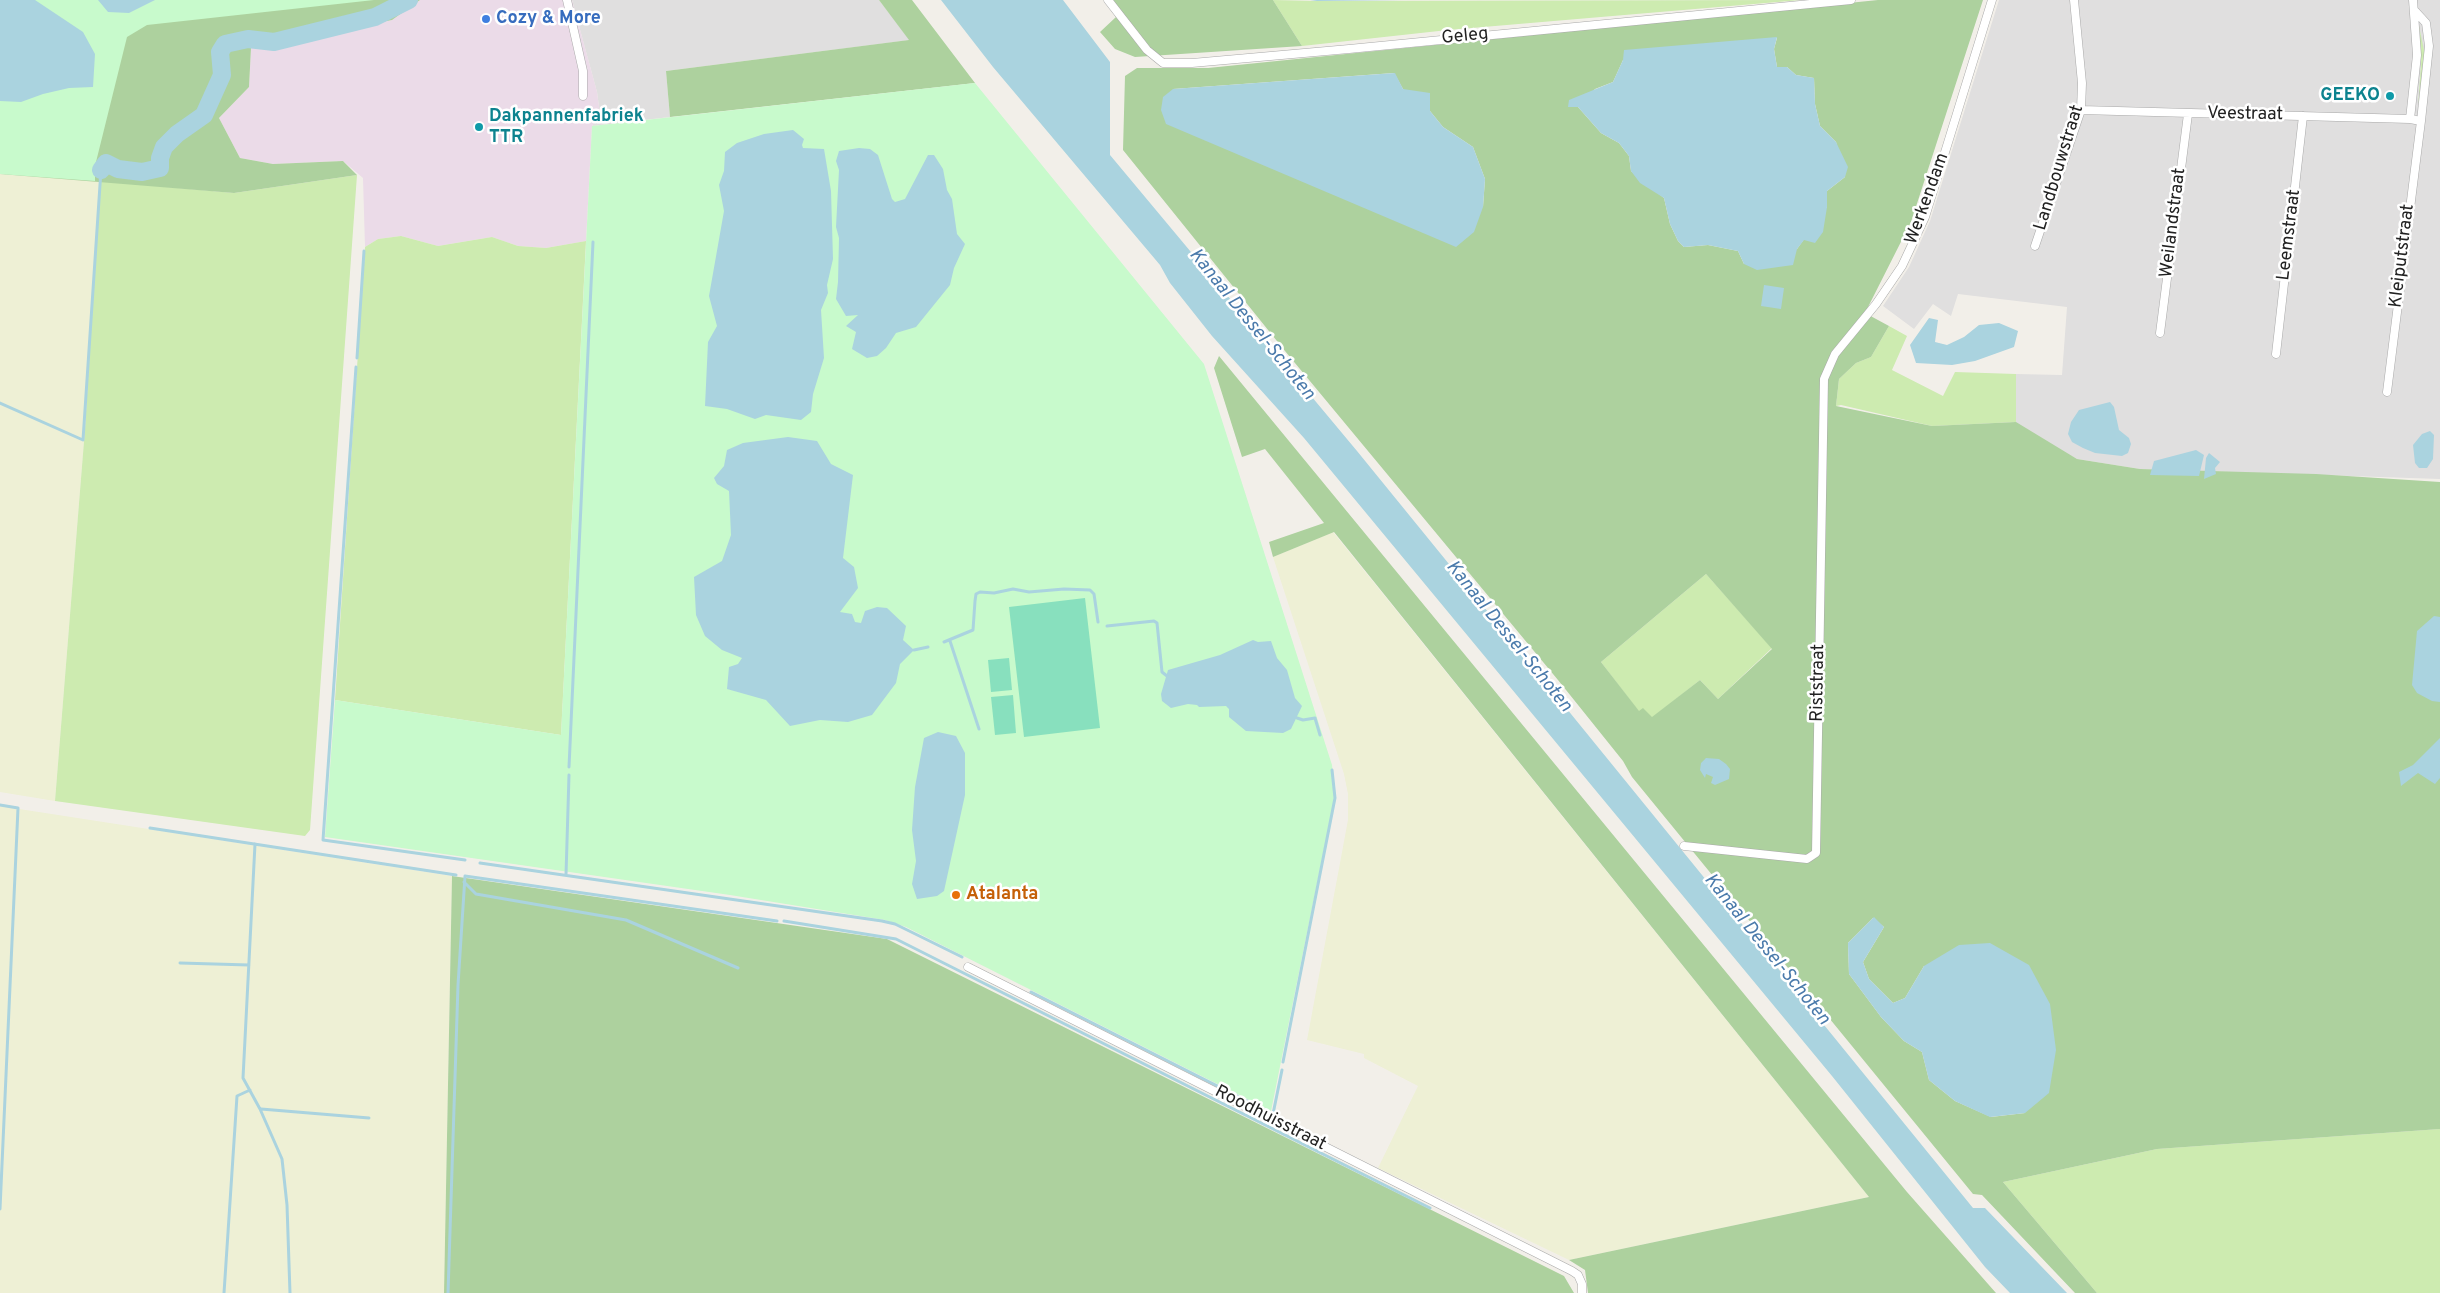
<!DOCTYPE html>
<html>
<head>
<meta charset="utf-8">
<style>
  body { margin:0 }
  canvas { display:block; background:#f2efe9 }
</style>
</head>
<body>
<canvas width="2440" height="1293"></canvas>
<script>
const g = document.querySelector('canvas').getContext('2d');
g.lineJoin = 'round';
function fillPath(path, color) { g.fillStyle = color; g.fill(path, 'evenodd'); }
const toPath = rows => new Path2D(rows.map(r => 'M' + r).join(''));
function strokePath(path, color, width, dash) { g.strokeStyle = color; g.lineWidth = width; g.lineCap = dash ? 'butt' : 'round'; g.setLineDash(dash || []); g.stroke(path); }
function write(font, color, halo, rows, align = 'center') {
  g.font = font + ' Overpass,sans-serif'; g.lineWidth = 5; g.setLineDash([]); g.textBaseline = 'middle'; g.strokeStyle = halo; g.fillStyle = color; for (const [text, x, y, turn = 0] of rows) {
    g.save(); g.translate(x, y); g.rotate((+turn || 0) * Math.PI / 180); g.textAlign = isNaN(turn) ? turn : align; if (halo) g.strokeText(text, 0, 0); g.fillText(text, 0, 0); g.restore();
  }
}
const residential = toPath([
  [572,0,879,0,910,40,666,71,670,117,592,126,600,114,597,92],
  [1999,0,2440,0,2440,479,2140,469,2077,459,2014,425,2016,374,2062,375,2067,307,1958,294,1951,316,1933,304,1914,329,1883,306,1909,267,1930,221]
]);
const industrial = toPath([
  [420,0,572,0,597,92,600,114,592,126,586,241,546,248,518,246,492,237,438,246,401,236,378,239,365,247,363,178,343,161,273,164,240,158,219,118,249,87,251,48,392,20]
]);
const farmland = toPath([
  [0,174,100,181,85,429,55,801,0,792],
  [1333,532,1869,1197,1569,1260,1378,1168,1418,1086,1364,1058,1364,1054,1307,1040,1348,820,1348,794,1344,774,1273,557],
  [0,806,452,876,444,1293,0,1293]
]);
const grass = toPath([
  [1273,0,1317,1,1801,0,1448,30,1302,46],
  [2419,26,2425,55,2418,106,2421,65],
  [357,175,310,830,305,836,55,801,85,429,100,181,234,193],
  [401,236,438,246,492,237,518,246,546,248,586,241,561,735,335,700,365,247,378,239],
  [1889,326,1907,336,1892,370,1943,396,1955,372,2016,374,2016,422,1932,426,1841,405,1836,406,1839,379,1856,363,1871,357],
  [1706,574,1772,648,1718,699,1700,680,1652,718,1639,712,1601,662],
  [2440,1129,2440,1293,2097,1293,2003,1182,2157,1149]
]);
const forest = toPath([
  [155,0,420,0,392,20,251,48,249,87,219,118,240,158,273,164,343,161,357,175,234,193,0,174,0,101,95,54],
  [879,0,912,0,975,83,670,117,666,71,909,40],
  [1106,0,1273,0,1302,46,1135,57,1115,49,1100,32,1116,17],
  [1878,0,1983,0,1911,222,1865,313,1889,326,1871,357,1856,363,1839,379,1836,406,1932,426,2016,422,2077,459,2140,469,2316,474,2440,482,2440,1129,2157,1149,2003,1182,2097,1293,2075,1293,1982,1195,1973,1194,1632,777,1623,761,1558,680,1285,351,1123,150,1125,76,1137,68,1208,68],
  [1777,38,1774,49,1777,67,1787,67,1796,75,1814,78,1815,104,1820,126,1836,142,1845,177,1827,191,1827,207,1797,249,1744,264,1738,251,1708,245,1684,247,1678,241,1670,224,1664,198,1631,171,1629,156,1619,143,1601,133,1578,107,1595,89,1613,82,1623,60],
  [1394,73,1403,89,1430,111,1443,127,1473,147,1485,179,1483,207,1173,89],
  [1706,574,1772,649,1718,699,1700,680,1652,717,1643,708,1639,711,1601,662],
  [1873,918,1884,927,1863,962,1869,979,1893,1003,1905,998,1924,966,2025,1113,1991,1117,1955,1101,1929,1080,1922,1052,1904,1041,1881,1017,1849,974,1848,943],
  [1219,356,1907,1192,1996,1293,1588,1293,1585,1270,1569,1260,1869,1197,1334,532,1273,557,1269,542,1324,523,1265,449,1242,457,1214,368],
  [452,876,887,939,1564,1276,1574,1293,444,1293]
]);
const park = toPath([
  [0,0,374,0,147,25,127,37,95,166,95,181,0,174],
  [975,83,1204,364,1332,765,1335,792,1333,804,1271,1111,906,927,885,920,730,895,325,837,335,700,561,735,592,126]
]);
const pitch = toPath([
  [1085,598,1100,728,1024,737,1009,607],
  [1009,658,1012,690,991,692,988,660],
  [1013,695,1016,733,995,735,991,697]
]);
const water = toPath([
  [0,0,35,0,83,32,95,54,93,87,69,88,43,94,21,102,0,101],
  [98,0,155,0,129,13,108,12],
  [941,0,1063,0,1110,62,1110,155,1357,451,1973,1208,1985,1208,2067,1293,2010,1293,1985,1267,1832,1076,1304,438,1212,336,1170,283,1160,265,993,67],
  [1310,0,1404,0,1317,1],
  [1777,37,1774,49,1777,67,1787,67,1796,75,1814,78,1815,104,1820,126,1836,142,1848,167,1845,177,1827,191,1827,207,1823,232,1815,243,1804,240,1797,249,1793,265,1757,270,1744,264,1738,251,1708,245,1684,247,1678,241,1670,224,1664,198,1640,183,1631,171,1629,156,1619,143,1601,133,1578,107,1568,107,1569,100,1613,82,1623,60,1624,50],
  [1395,73,1403,89,1430,93,1430,111,1443,127,1473,147,1485,179,1483,207,1474,232,1456,247,1166,124,1161,110,1163,97,1173,89],
  [793,130,804,139,802,145,803,148,824,149,831,191,833,259,827,285,828,293,821,310,824,358,813,394,811,412,801,420,766,415,755,419,727,409,705,406,708,342,717,326,709,296,724,211,719,185,724,171,725,152,737,143,764,134],
  [859,148,870,149,878,155,892,199,895,202,905,199,928,155,934,155,943,169,947,190,952,199,957,234,965,244,954,268,950,285,916,327,896,333,886,348,877,356,867,358,852,349,856,332,846,326,858,315,846,316,836,299,838,282,839,238,836,227,839,170,836,161,839,151],
  [1764,285,1784,288,1781,309,1761,306],
  [1929,318,1938,320,1935,342,1947,345,1964,337,1979,325,1999,323,2018,331,2014,347,1975,361,1952,365,1916,363,1910,345],
  [2110,402,2114,407,2119,430,2129,438,2131,444,2128,453,2122,456,2095,453,2083,448,2072,442,2068,434,2071,422,2079,410],
  [2430,431,2434,435,2433,459,2427,468,2419,468,2415,463,2413,445,2422,434],
  [788,437,817,441,831,464,853,475,843,558,854,567,858,588,840,612,852,614,855,622,861,623,865,611,877,607,887,608,906,626,903,640,914,650,900,664,896,683,872,715,848,722,820,720,790,726,766,700,727,689,729,667,738,664,742,658,722,650,705,636,696,615,694,577,722,561,731,535,729,491,717,484,714,478,724,466,727,450,743,443],
  [2196,450,2204,455,2199,476,2150,475,2154,461],
  [2209,453,2220,462,2215,468,2216,474,2204,479,2206,458],
  [2434,616,2440,617,2440,702,2432,701,2417,693,2412,685,2417,631],
  [1253,640,1258,642,1271,641,1277,658,1287,670,1295,698,1302,706,1291,729,1283,733,1246,731,1229,717,1229,709,1226,706,1199,707,1197,705,1188,704,1171,708,1162,701,1161,694,1168,670,1220,655],
  [938,732,956,736,965,753,965,795,944,891,937,896,917,899,912,884,916,861,912,830,915,787,924,738],
  [2440,738,2440,778,2435,784,2418,773,2401,786,2399,772,2413,765],
  [1706,758,1719,759,1726,764,1730,769,1729,779,1715,785,1711,783,1713,777,1706,774,1705,778,1700,770,1701,763],
  [1874,917,1884,927,1863,962,1869,979,1893,1003,1905,998,1924,966,1959,945,1990,943,2029,965,2050,1004,2056,1050,2049,1093,2025,1113,1990,1117,1955,1101,1929,1080,1922,1052,1904,1041,1881,1017,1849,974,1848,943]
]);
const stream = toPath([
  [357,358,364,251],
  [356,367,323,840,465,860],
  [0,403,83,440,101,170],
  [1107,626,1154,621,1157,623,1162,672,1167,676],
  [950,641,979,729],
  [944,642,973,630,975,601,976,594,980,592,994,593,1013,589,1029,592,1064,589,1090,590,1094,594,1098,622],
  [914,650,928,647],
  [1297,718,1303,720,1315,718,1320,735],
  [569,767,593,242],
  [0,805,18,808,0,1209],
  [150,828,456,875],
  [255,844,243,1078,260,1109,282,1159,287,1205,290,1293],
  [480,863,882,921,895,924,962,957],
  [566,875,569,775],
  [464,882,476,894,626,920,738,968],
  [784,921,896,939,1430,1208],
  [180,963,249,965],
  [1031,992,1273,1114,1282,1070],
  [1283,1062,1335,798,1332,770],
  [261,1109,369,1118],
  [224,1293,237,1096,250,1090],
  [448,1293,458,985,465,876,777,921]
]);
const river = toPath([
  [101,170,106,163,118,169,142,172,160,168,160,158,164,147,177,134,204,115,222,75,220,52,225,44,248,39,274,42,375,17,409,0]
]);
const minor = toPath([
  [567,0,583,71,583,96],
  [1108,0,1147,50,1163,63,1192,63,1349,49,1851,0],
  [2413,0,2417,55,2410,119,2421,121,2429,46,2426,23,2415,11],
  [2081,110,2410,119],
  [2035,246,2081,110,2082,83,2074,0],
  [2160,333,2188,114],
  [2276,354,2303,116],
  [2387,392,2421,121],
  [1684,846,1807,859,1816,853,1824,379,1835,354,1876,304,1902,266,1925,217,1992,0],
  [968,967,1572,1271,1578,1275,1582,1284,1582,1293]
]);
const markers = [
  [486,19,5,"#3f7fe0"],
  [2390,96,5,"#0f9aa8"],
  [479,127,5,"#0f9aa8"],
  [956,895,5,"#e8710a"]
];
const shopNames = [
  ["Cozy & More",496,19]
];
const streetNames = [
  ["Geleg",1465,37,-6],
  ["Veestraat",2245,115,1],
  ["Landbouwstraat",2060,168,-73],
  ["Werkendam",1928,199,-70],
  ["Weilandstraat",2174,223,-83],
  ["Leemstraat",2290,235,-83],
  ["Kleiputstraat",2403,256,-83],
  ["Riststraat",1819,683,-89],
  ["Roodhuisstraat",1270,1119,27]
];
const cultureNames = [
  ["GEEKO",2380,96],
  ["Dakpannenfabriek",489,117,"left"],
  ["TTR",489,138,"left"]
];
const foodNames = [
  ["Atalanta",966,895]
];
const waterNames = [
  ["Kanaal Dessel-Schoten",1251,325,51],
  ["Kanaal Dessel-Schoten",1508,637,51],
  ["Kanaal Dessel-Schoten",1766,950,51]
];
fillPath(residential, '#e0dfdf');
fillPath(industrial, '#ebdbe8');
fillPath(farmland, '#eef0d5');
fillPath(grass, '#cdebb0');
fillPath(forest, '#add19e');
fillPath(park, '#c8facc');
fillPath(pitch, '#88e0be');
fillPath(water, '#aad3df');
strokePath(stream, '#aad3df', 3);
strokePath(river, '#aad3df', 18);
strokePath(minor, '#a9a9a9', 9);
strokePath(minor, '#fff', 8);
for (const [x, y, r, color] of markers) { const dot = new Path2D(); dot.arc(x, y, r, 0, 2 * Math.PI); g.fillStyle = color; g.fill(dot); strokePath(dot, '#fff', 2); }
write('bold 18px', '#366cbe', '#fff', shopNames, 'left');
write('18px', '#222', '#fff', streetNames);
write('bold 18px', '#0d838f', '#fff', cultureNames, 'right');
write('bold 18px', '#c56008', '#fff', foodNames, 'left');
write('italic 19px', '#4a7aab', '#fff', waterNames);
</script>
</body>
</html>
